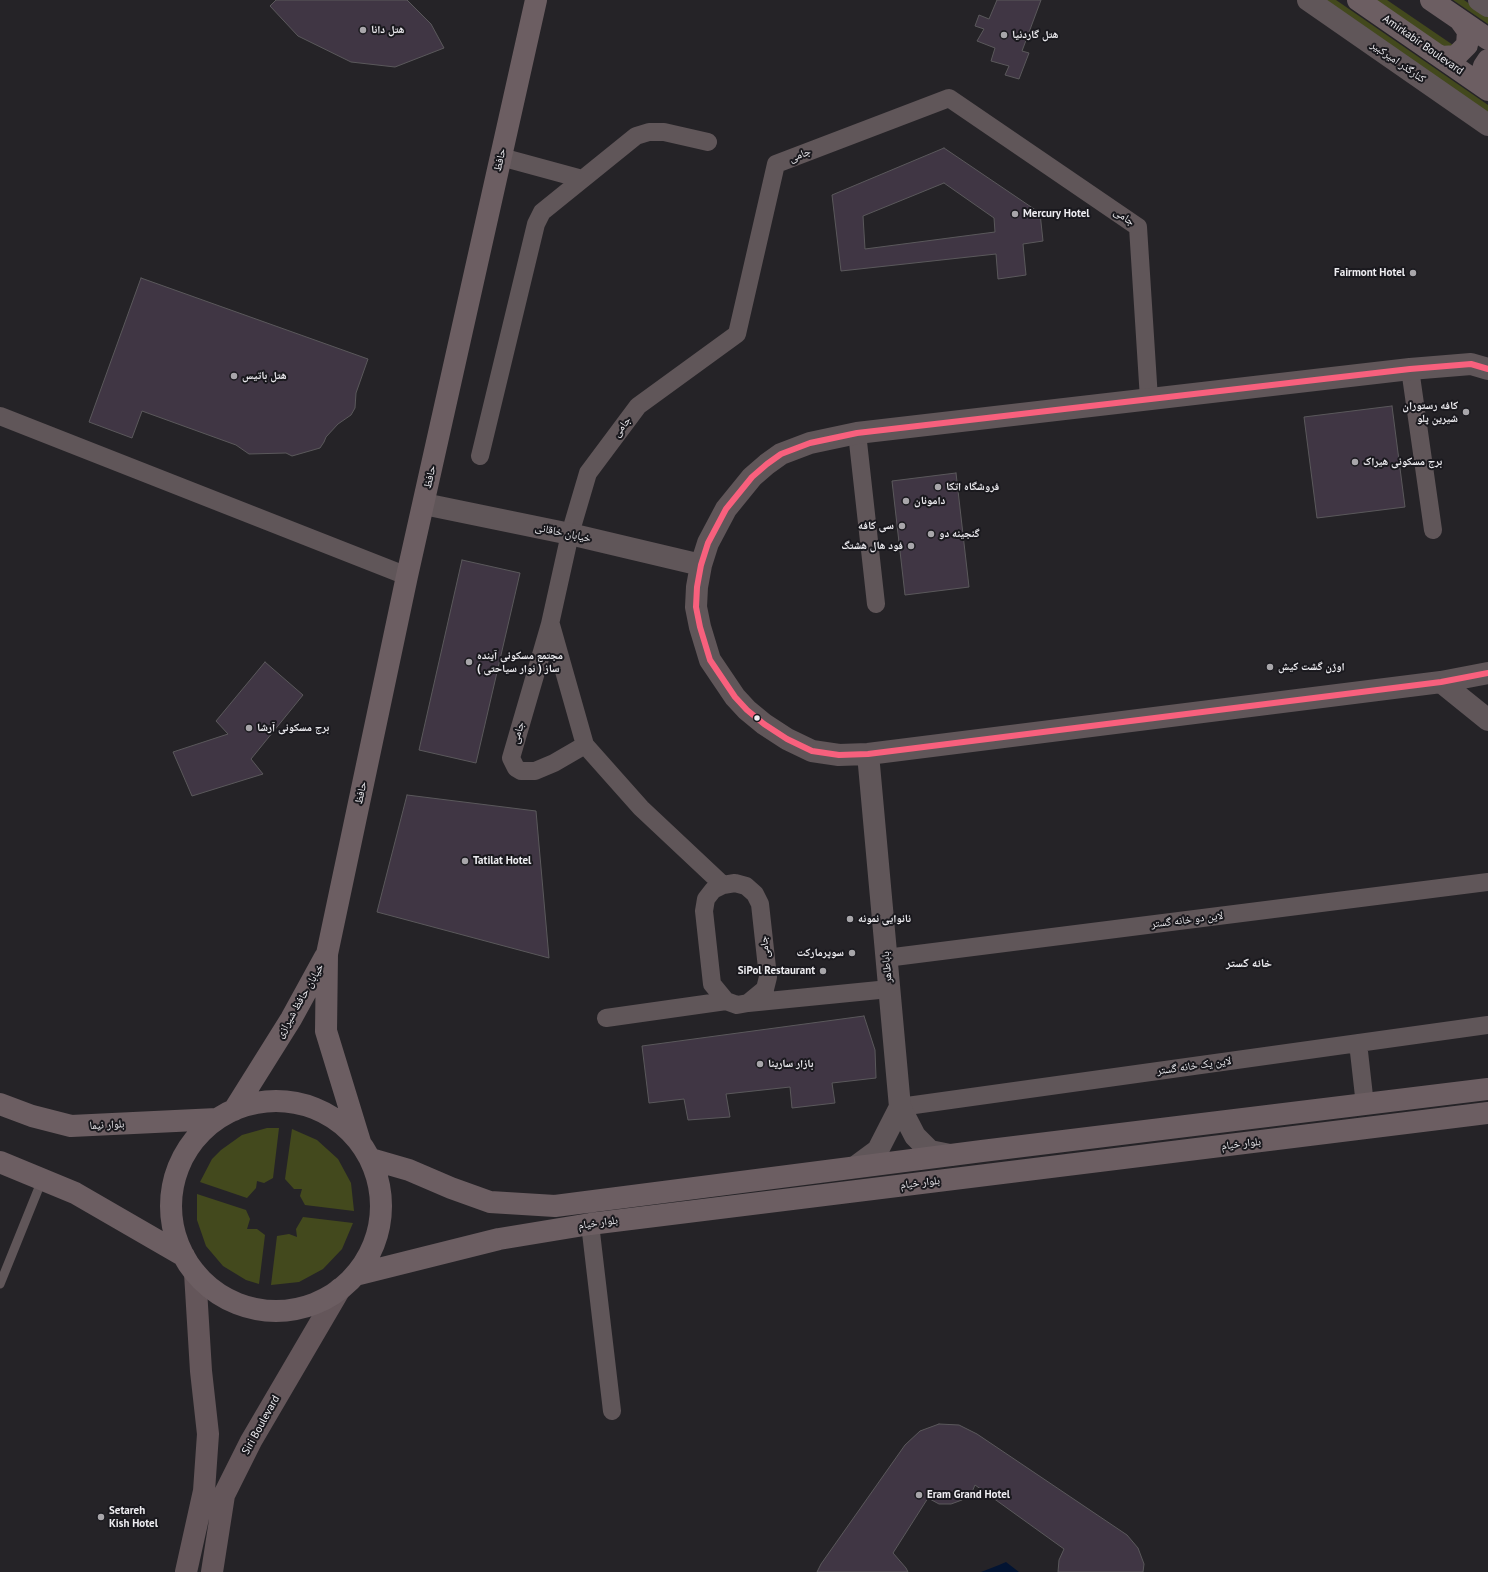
<!DOCTYPE html>
<html>
<head>
<meta charset="utf-8">
<style>
  body { margin:0 }
  canvas { display:block; background:#252327 }
</style>
</head>
<body>
<canvas width="1488" height="1572"></canvas>
<script>
const g = document.querySelector('canvas').getContext('2d');
g.lineJoin = 'round';
function fillPath(path, color) { g.fillStyle = color; g.fill(path, 'evenodd'); }
const toPath = rows => new Path2D(rows.map(r => 'M' + r).join(''));
function strokePath(path, color, width, dash) { g.strokeStyle = color; g.lineWidth = width; g.lineCap = dash ? 'butt' : 'round'; g.setLineDash(dash || []); g.stroke(path); }
function write(font, color, halo, rows, align = 'center') {
  g.font = font + ' "PT Sans","Noto Naskh Arabic",sans-serif'; g.lineWidth = 4; g.setLineDash([]); g.textBaseline = 'middle'; g.strokeStyle = halo; g.fillStyle = color; for (const [text, x, y, turn = 0] of rows) {
    g.save(); g.translate(x, y); g.rotate((+turn || 0) * Math.PI / 180); g.textAlign = isNaN(turn) ? turn : align; if (halo) g.strokeText(text, 0, 0); g.fillText(text, 0, 0); g.restore();
  }
}
const green = toPath([
  [1323,0,1336,0,1488,105,1488,114],
  [1357,0,1387,0,1453,45,1457,53],
  [1453,0,1464,0,1488,17,1488,24],
  [267,1128,279,1128,273,1178,264,1183,257,1181,256,1188,247,1198,200,1182,212,1159,221,1150,242,1135],
  [292,1129,317,1140,338,1159,351,1183,354,1211,305,1205,300,1196,302,1189,294,1189,285,1179],
  [197,1194,246,1210,250,1219,247,1229,257,1229,265,1235,259,1284,246,1280,223,1266,206,1246,197,1220],
  [303,1217,353,1223,342,1249,323,1269,299,1282,271,1285,277,1236,289,1234,297,1237,296,1229]
]);
const water = toPath([
  [1006,1562,1019,1572,981,1572,999,1565]
]);
const building = toPath([
  [276,0,407,0,431,24,444,48,395,67,351,62,298,36,270,6,276,0],
  [997,0,1041,0,1022,51,1029,53,1019,79,1005,75,1009,66,991,61,995,48,977,41,984,29,975,26,979,15,989,19,997,0],
  [944,148,1040,213,1043,241,1023,244,1026,275,998,279,996,254,841,271,832,195,944,148],
  [944,183,994,218,995,232,865,249,863,216,944,183],
  [141,278,368,359,356,393,355,408,351,415,338,424,326,437,324,442,320,448,292,456,286,453,249,454,236,445,142,411,132,438,89,422,141,278],
  [1392,406,1405,507,1317,518,1304,417,1392,406],
  [956,473,969,587,905,595,892,481,956,473],
  [462,560,520,573,476,763,419,750,462,560],
  [265,662,303,695,251,759,263,774,192,796,173,752,228,734,216,721,265,662],
  [407,795,536,811,549,958,377,912,407,795],
  [864,1016,875,1050,876,1078,832,1083,835,1103,792,1108,790,1087,726,1094,730,1117,688,1120,684,1099,649,1103,642,1046,864,1016],
  [939,1424,959,1425,977,1434,1127,1535,1138,1548,1144,1564,1143,1572,1058,1572,1059,1560,1064,1549,975,1485,972,1492,962,1500,951,1504,939,1504,928,1498,893,1553,906,1568,908,1572,817,1572,821,1564,905,1445,920,1431,939,1424]
]);
const service = toPath([
  [0,1284,42,1180]
]);
const minor = toPath([
  [501,157,582,179],
  [1410,369,1433,530],
  [0,416,407,576],
  [857,433,876,604],
  [480,456,536,224,542,212,636,136,649,132,664,132,708,142],
  [551,625,585,745,641,808,723,885],
  [585,745,554,763,535,771,521,771,516,768,511,758,550,624,570,534,588,473,638,406,737,334,776,164,949,98,1138,227,1149,399],
  [735,883,746,886,755,894,760,904,768,977,765,989,748,1003,737,1005,726,1001,712,984,704,911,706,899,713,890,723,885,735,883],
  [886,958,1488,882],
  [748,1003,889,989],
  [606,1018,726,1001],
  [1358,1043,1365,1105],
  [900,1107,1488,1025],
  [590,1224,612,1411]
]);
const tertiary = toPath([
  [1308,0,1488,125],
  [1479,0,1488,6],
  [1488,369,1471,364,1410,369,857,433,810,443,781,454,767,464,752,477,726,509,708,543,701,565,697,587,696,607,700,627,710,660,735,697,747,710,764,724,787,739,812,751,839,755,868,754,1441,682,1488,673],
  [424,504,570,534,701,565],
  [1441,682,1488,720],
  [868,754,900,1107,915,1136,930,1151,950,1155],
  [855,1167,878,1150,900,1107]
]);
const secondary = toPath([
  [186,1572,204,1491,208,1434,201,1371,195,1273],
  [212,1572,224,1495,251,1441,340,1289]
]);
const primary = toPath([
  [1358,0,1488,90],
  [1431,0,1488,39],
  [1436,54,1442,57,1456,56,1467,45,1468,31,1460,20],
  [1488,60,1484,66,1482,73,1482,81,1488,89],
  '171 1206a105 105 0 1 1 210 0a105 105 0 1 1-210 0Z',
  [0,1104,32,1116,71,1126,217,1119],
  [234,1110,291,1019,325,957],
  [360,1142,326,1031,327,954,407,576,536,0],
  [371,1159,409,1170,451,1188,490,1202,555,1206,982,1151,1488,1089],
  [0,1162,75,1193,184,1256],
  [355,1275,499,1239,590,1224,1488,1113]
]);
const bus1 = toPath([
  [1488,369,1471,364,1410,369,857,433,810,443,781,454,767,464,752,477,726,509,708,543,701,565,697,587,696,607,700,627,710,660,735,697,747,710,764,724,787,739,812,751,839,755,868,754,1441,682,1488,673]
]);
const markers = [
  [363,30,4,"#a8a6aa"],
  [1004,35,4,"#a8a6aa"],
  [1015,214,4,"#a8a6aa"],
  [1413,273,4,"#a8a6aa"],
  [234,376,4,"#a8a6aa"],
  [1466,412,4,"#a8a6aa"],
  [1355,462,4,"#a8a6aa"],
  [938,487,4,"#a8a6aa"],
  [906,501,4,"#a8a6aa"],
  [902,526,4,"#a8a6aa"],
  [931,534,4,"#a8a6aa"],
  [911,546,4,"#a8a6aa"],
  [469,662,4,"#a8a6aa"],
  [1270,667,4,"#a8a6aa"],
  [757,718,3.5,"#eeedf1"],
  [249,728,4,"#a8a6aa"],
  [465,861,4,"#a8a6aa"],
  [850,919,4,"#a8a6aa"],
  [852,953,4,"#a8a6aa"],
  [823,971,4,"#a8a6aa"],
  [760,1064,4,"#a8a6aa"],
  [919,1495,4,"#a8a6aa"],
  [101,1517,4,"#a8a6aa"]
];
const poiNames = [
  ["هتل دانا",371,30],
  ["هتل گاردنیا",1012,35],
  ["Mercury Hotel",1023,214],
  ["Fairmont Hotel",1405,273,"right"],
  ["هتل باتیس",242,376],
  ["کافه رستوران",1458,406,"right"],
  ["شیرین پلو",1458,419,"right"],
  ["برج مسکونی هیراک",1363,462],
  ["فروشگاه اتکا",946,487],
  ["دامونان",914,501],
  ["سی کافه",894,526,"right"],
  ["گنجینه دو",939,534],
  ["فود هال هشتگ",903,546,"right"],
  ["مجتمع مسکونی آینده",477,656],
  ["ساز ( نوار سیاحتی )",477,669],
  ["اوژن گشت كيش",1278,667],
  ["برج مسکونی آرشا",257,728],
  ["Tatilat Hotel",473,861],
  ["نانوایی نمونه",858,919],
  ["سوپرمارکت",844,953,"right"],
  ["SiPol Restaurant",815,971,"right"],
  ["بازار سارینا",768,1064],
  ["Eram Grand Hotel",927,1495],
  ["Setareh",109,1511],
  ["Kish Hotel",109,1524]
];
const streetNames = [
  ["Amirkabir Boulevard",1423,45,35],
  ["کنارگذر امیرکبیر",1398,62,35],
  ["جامی",800,155,-21],
  ["حافظ",500,160,-77],
  ["جامی",1124,217,34],
  ["جامی",622,427,-53],
  ["حافظ",430,477,-77],
  ["خیابان خاقانی",563,533,12],
  ["جامی",518,733,-74],
  ["حافظ",361,793,-78],
  ["لاین دو خانه گستر",1187,920,-7],
  ["جامی",765,947,-97],
  ["باباطاهر",887,967,-95],
  ["خیابان حافظ شیرازی",300,1001,-60],
  ["لاین یک خانه گستر",1194,1066,-8],
  ["بلوار نیما",107,1125,-3],
  ["بلوار خیام",1241,1144,-7],
  ["بلوار خیام",920,1183,-7],
  ["بلوار خیام",598,1223,-8],
  ["Siri Boulevard",261,1425,-61]
];
const neighbourhoodNames = [
  ["خانه گستر",1249,964]
];
fillPath(green, '#43491d');
fillPath(water, '#031432');
fillPath(building, '#403644');
strokePath(building, '#5a585b', 1);
strokePath(service, '#605659', 9);
strokePath(minor, '#605659', 18);
strokePath(tertiary, '#605659', 22);
strokePath(secondary, '#64565a', 22);
strokePath(primary, '#6c5e62', 22);
strokePath(bus1, '#f8607d', 6);
for (const [x, y, r, color] of markers) { const dot = new Path2D(); dot.arc(x, y, r, 0, 2 * Math.PI); g.fillStyle = color; g.fill(dot); strokePath(dot, '#1a191e', 1.5); }
write('bold 11px', '#eeedf1', '#1a191e', poiNames, 'left');
write('11px', '#eeedf1', '#1a191e', streetNames);
write('bold 12px', '#eeedf1', '#1a191e', neighbourhoodNames);
</script>
</body>
</html>
